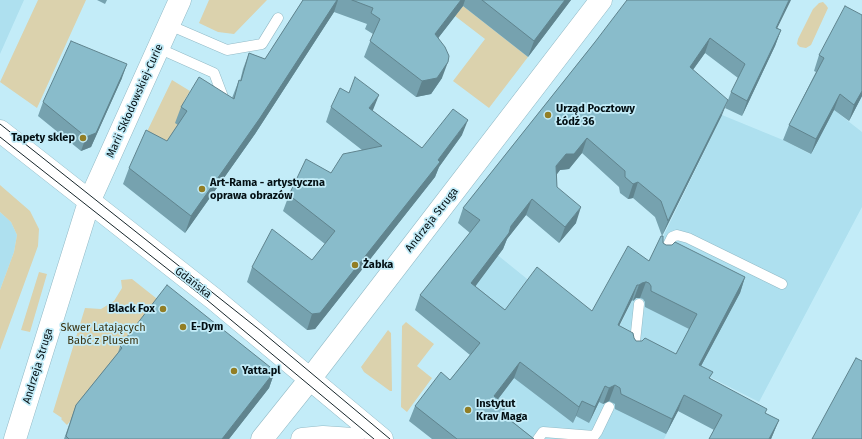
<!DOCTYPE html>
<html>
<head>
<meta charset="utf-8">
<style>
  body { margin:0 }
  canvas { display:block; background:#c3ecf8 }
</style>
</head>
<body>
<canvas width="862" height="439"></canvas>
<script>
const g = document.querySelector('canvas').getContext('2d');
g.lineJoin = 'round';
function fillPath(path, color) { g.fillStyle = color; g.fill(path, 'evenodd'); }
const toPath = rows => new Path2D(rows.map(r => 'M' + r).join(''));
function strokePath(path, color, width, dash) { g.strokeStyle = color; g.lineWidth = width; g.lineCap = dash ? 'butt' : 'round'; g.setLineDash(dash || []); g.stroke(path); }
function write(font, color, halo, rows, align = 'center') {
  g.font = font + ' "Fira Sans",sans-serif'; g.lineWidth = 3.5; g.setLineDash([]); g.textBaseline = 'middle'; g.strokeStyle = halo; g.fillStyle = color; for (const [text, x, y, turn = 0] of rows) {
    g.save(); g.translate(x, y); g.rotate((+turn || 0) * Math.PI / 180); g.textAlign = isNaN(turn) ? turn : align; if (halo) g.strokeText(text, 0, 0); g.fillText(text, 0, 0); g.restore();
  }
}
const built = toPath([
  [0,0,24,0,0,54],
  [834,110,862,132,862,207,759,402,698,371,664,439,443,439,504,358,427,296,474,236,610,346,722,115,783,140,810,154],
  [0,212,11,222,17,235,14,252,0,290]
]);
const green = toPath([
  [38,0,86,0,37,108,0,82],
  [209,0,267,0,234,34,218,32,199,23],
  [823,2,826,5,828,8,811,45,806,48,800,47,797,44,798,39,813,9,819,3],
  [463,6,528,57,489,108,453,81,485,39,455,16],
  [172,80,190,91,184,101,187,103,182,127,167,148,140,146],
  [0,185,30,211,39,229,38,246,0,350,0,290,14,252,17,235,11,222,0,212],
  [39,272,47,274,30,332,21,330],
  [132,279,161,302,102,382,67,425,61,419,62,418,53,412,85,308,101,309,114,301,122,288,121,280],
  [406,322,434,344,417,366,432,378,407,412,401,407,402,326],
  [388,330,391,333,392,391,390,391,364,372,361,367]
]);
const service = toPath([
  [169,25,227,50,262,44,278,18],
  [158,48,214,73,225,102],
  [663,255,672,237,677,235,688,238,782,284],
  [634,351,639,304],
  [538,439,543,432,594,436,597,432,609,407]
]);
const tertiary = toPath([
  [0,131,214,299,382,439],
  [15,439,89,202,180,0],
  [262,439,310,379,601,0],
  [302,439,323,437,353,439]
]);
const tram = toPath([
  [0,124,261,331,390,439],
  [0,137,207,300,374,439]
]);
const wall = toPath([
  [97,0,107,0,105,4],
  [303,0,571,0,528,57,463,6,438,38,442,78,431,94,416,97,364,57,373,34,365,29,367,24,334,12,255,134,185,233,123,184,129,168,167,141,178,125,175,123,181,107,232,98,239,80,240,81,243,69,249,53,265,59],
  [862,15,862,96,849,121,834,110,811,154,783,140,789,125,816,72,814,71,819,55],
  [777,28,781,30,775,46,742,116,725,108,731,92,738,78,705,53,693,70,722,115,662,236,663,243,666,245,745,277,740,293,701,366,711,379,765,413,779,420,771,439,709,439,714,430,678,411,666,434,615,409,615,404,609,401,603,404,599,402,589,423,576,416,573,423,514,378,498,399,503,414,534,439,432,439,409,421,415,406,450,380,470,355,415,310,420,295,470,233,458,223,463,208,595,42],
  [582,153,619,187,620,193,628,199,633,198,655,217,662,236,649,261,592,311,505,310,475,286,503,249,507,239,526,215,559,243,576,223,557,187,557,174,560,170,569,169],
  [636,298,640,298,643,299,645,302,645,307,689,329,676,354,636,341,634,338,619,326,632,300,633,301],
  [122,78,91,147,81,151,38,116,43,102],
  [331,107,373,111,422,148,462,135,439,167,435,177,315,329,307,330,247,282,252,267,312,260,325,244,283,211,289,195,331,173,362,150,326,122],
  [120,346,275,371,269,388,229,439,64,439,76,405,118,353]
]);
const shadedWall = toPath([
  [337,0,338,0,334,12,255,134,185,233,191,216],
  [461,0,465,0,463,6,429,50,435,34],
  [565,0,571,0,528,57,534,41],
  [789,0,791,0,770,43,776,28],
  [781,30,775,46,742,116,747,101],
  [710,38,705,53,684,82,690,67],
  [448,62,442,78,431,94,416,97,422,81],
  [127,64,122,78,91,147,81,151,86,137],
  [862,91,862,96,849,121,854,105],
  [840,94,834,110,811,154,816,139],
  [379,95,373,110,364,123,369,108],
  [728,100,722,115,662,236,668,221],
  [468,120,462,135,439,167,435,177,315,329,307,330,312,314,438,160],
  [587,138,582,153,569,169,560,170,551,182,556,166,566,154],
  [638,182,633,198,628,199,633,184],
  [532,199,526,215,507,239,503,249,466,299,471,283,511,226],
  [581,207,576,223,559,243,565,227],
  [745,277,740,293,693,381,699,365],
  [646,282,640,298,636,298,633,301,639,285,642,283],
  [637,285,632,300,612,340,618,325],
  [520,362,514,378,489,411,494,396],
  [275,371,269,388,229,439,222,439],
  [615,385,609,401,603,404,609,388],
  [605,386,599,402,589,423,595,407],
  [684,395,678,411,666,434,672,419],
  [582,401,576,416,573,423,579,407],
  [506,405,501,421,501,413],
  [779,420,771,439,769,439]
]);
const building = toPath([
  [303,0,337,0,260,118,191,216,129,168,146,130,167,141,187,111,181,107,199,77,234,99,239,80,241,81,249,53,265,59,303,0],
  [352,0,461,0,435,34,445,47,449,56,448,62,437,78,422,81,370,41,380,19,371,13,373,8,352,0],
  [482,0,565,0,534,41,482,0],
  [627,0,789,0,776,28,781,30,747,101,731,92,745,64,710,38,690,67,728,100,668,221,661,201,638,182,633,184,625,177,625,171,587,138,574,154,566,154,556,166,557,187,581,207,565,227,532,199,511,226,509,233,471,283,505,310,537,267,592,311,628,246,649,261,661,236,663,236,663,243,666,245,672,245,675,242,745,277,699,365,713,372,709,378,767,409,765,413,779,420,769,439,709,439,722,415,684,395,672,419,621,394,620,388,615,385,609,388,605,386,595,407,582,401,579,407,520,362,494,396,506,405,501,413,534,439,457,439,415,406,441,372,450,380,480,343,420,295,480,220,463,208,595,42,627,0],
  [646,282,649,283,651,286,651,291,697,314,676,354,645,338,642,341,636,341,634,338,633,333,618,325,637,285,639,285,642,283,646,282],
  [845,6,862,15,862,91,854,105,840,94,816,139,789,125,824,58,819,55,845,6],
  [71,41,127,64,96,133,86,137,43,102,71,41],
  [355,77,379,95,369,108,422,148,453,109,468,120,438,160,440,162,320,313,312,314,252,267,272,229,312,260,335,231,289,195,306,159,331,173,343,154,382,146,331,107,340,88,349,93,355,77],
  [167,285,275,371,222,439,69,439,66,436,76,405,122,348,120,346,167,285],
  [856,358,862,361,862,439,812,439,856,358]
]);
const markers = [
  [548,115,4,"#927e25"],
  [83,138,4,"#927e25"],
  [202,189,4,"#927e25"],
  [355,265,4,"#927e25"],
  [163,309,4,"#927e25"],
  [183,327,4,"#927e25"],
  [234,371,4,"#927e25"],
  [468,410,4,"#927e25"]
];
const streetNames = [
  ["Marii Skłodowskiej-Curie",135,101,-66],
  ["Andrzeja Struga",432,220,-52],
  ["Gdańska",193,283,38],
  ["Andrzeja Struga",38,366,-73]
];
const poiNames = [
  ["Urząd Pocztowy",556,109],
  ["Łódź 36",556,122],
  ["Tapety sklep",75,138,"right"],
  ["Art-Rama - artystyczna",210,183],
  ["oprawa obrazów",210,196],
  ["Żabka",363,265],
  ["Black Fox",155,309,"right"],
  ["E-Dym",191,327],
  ["Yatta.pl",242,371],
  ["Instytut",476,404],
  ["Krav Maga",476,417]
];
const parkNames = [
  ["Skwer Latających",103,328],
  ["Babć z Plusem",103,341]
];
fillPath(built, '#aee0ef');
fillPath(green, '#dbd2ad');
strokePath(service, '#92bac6', 11);
strokePath(tertiary, '#92bac6', 23);
strokePath(service, '#fff', 10);
strokePath(tertiary, '#fff', 22);
strokePath(tram, '#17262b', 1);
fillPath(wall, '#76a2af');
fillPath(shadedWall, '#60848e');
fillPath(building, '#89bccb');
strokePath(building, '#60848e', 1);
for (const [x, y, r, color] of markers) { const dot = new Path2D(); dot.arc(x, y, r, 0, 2 * Math.PI); g.fillStyle = color; g.fill(dot); strokePath(dot, '#c3ecf8', 1.5); }
write('11px', '#030f13', '#c3ecf8', streetNames);
write('bold 11px', '#030f13', '#c3ecf8', poiNames, 'left');
write('11px', '#39310e', '#c3ecf8', parkNames);
</script>
</body>
</html>
